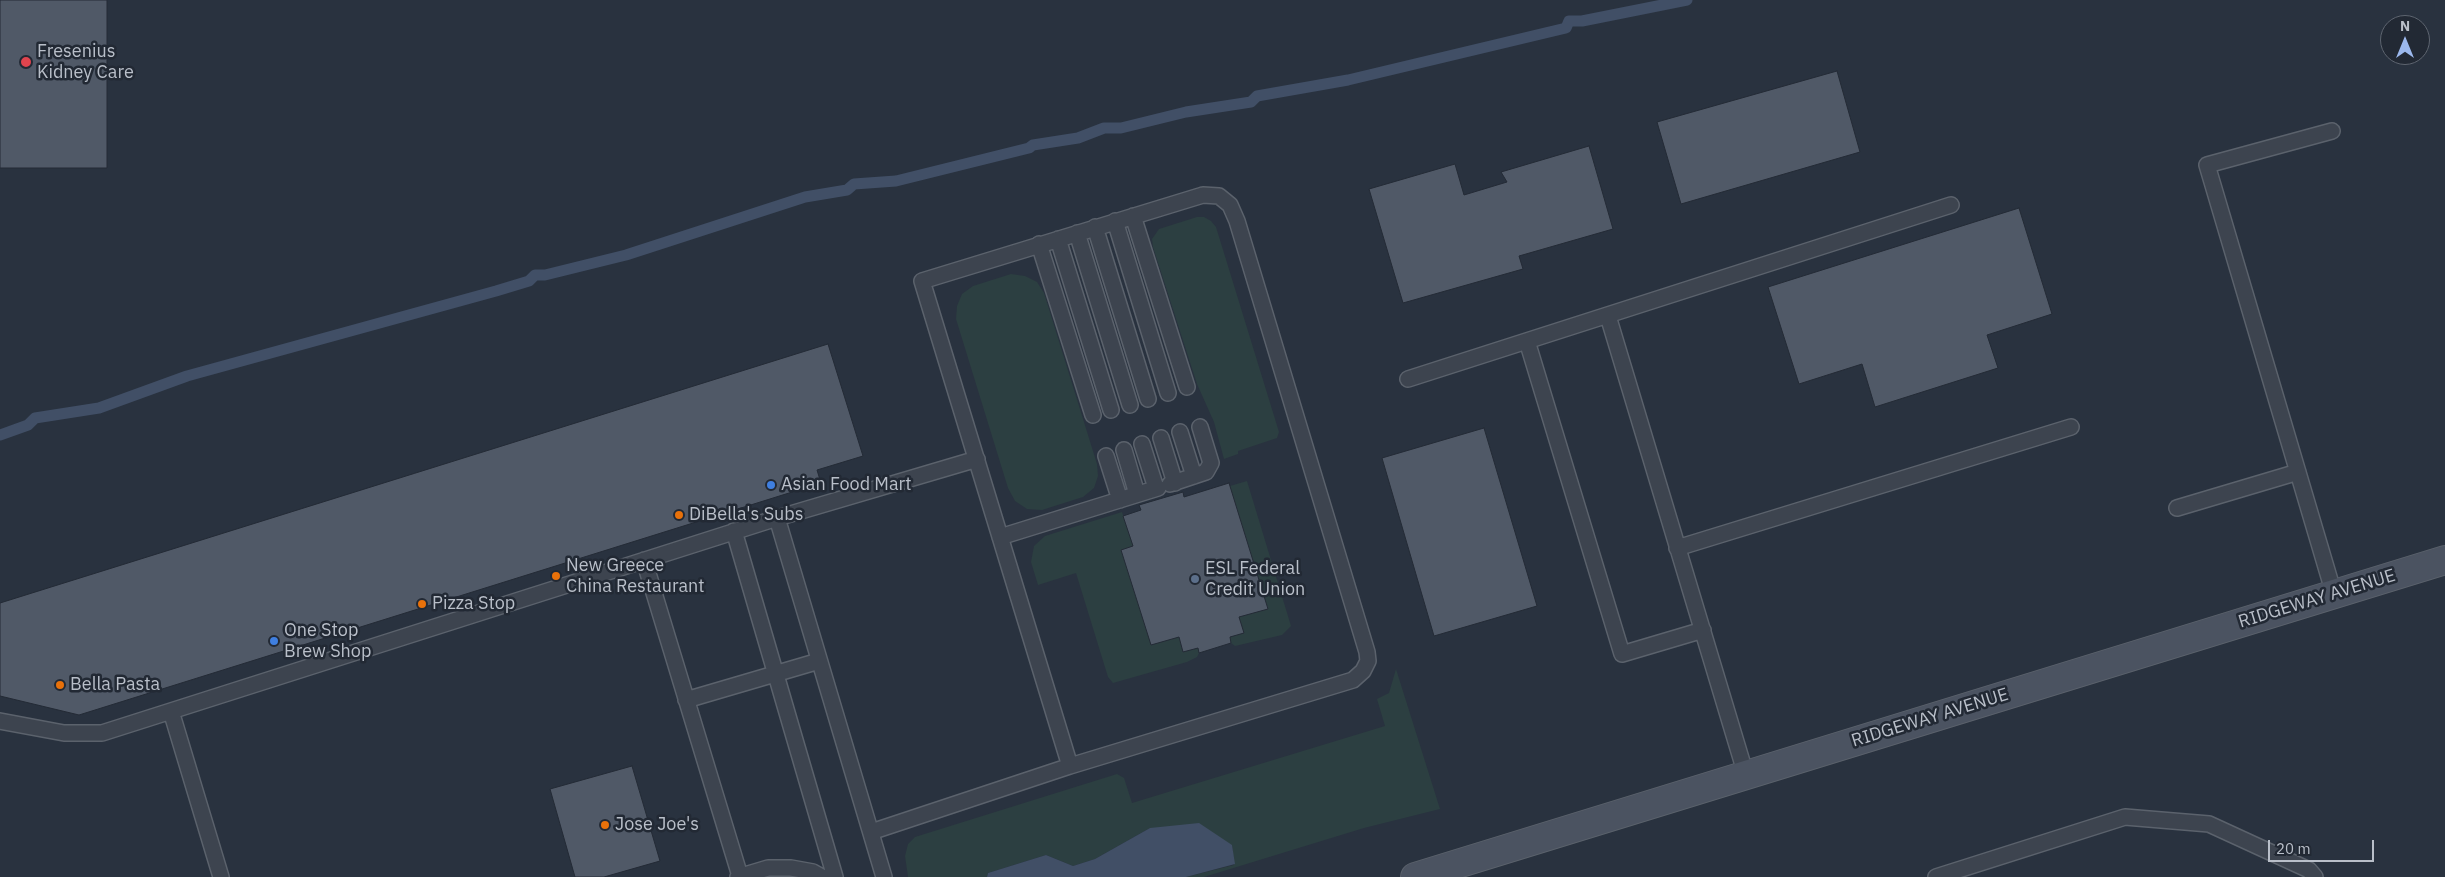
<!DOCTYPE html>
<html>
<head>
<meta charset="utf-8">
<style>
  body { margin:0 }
  #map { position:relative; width:2445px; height:877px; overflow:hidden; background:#29323f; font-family:"IBM Plex Sans",sans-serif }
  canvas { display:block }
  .north { position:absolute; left:2380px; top:15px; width:50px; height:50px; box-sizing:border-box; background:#222934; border:1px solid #5e6570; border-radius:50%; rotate:0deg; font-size:14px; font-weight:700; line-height:20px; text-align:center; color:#b9bfc9 }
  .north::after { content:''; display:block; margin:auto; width:18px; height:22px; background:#9bb8ed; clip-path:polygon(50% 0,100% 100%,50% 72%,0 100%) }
  .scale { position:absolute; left:2268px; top:840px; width:106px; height:22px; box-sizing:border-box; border:2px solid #b9bfc9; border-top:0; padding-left:6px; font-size:15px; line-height:18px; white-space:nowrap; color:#b9bfc9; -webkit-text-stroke:4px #222934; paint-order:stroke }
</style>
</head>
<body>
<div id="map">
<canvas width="2445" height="877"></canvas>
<div class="north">N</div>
<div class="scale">20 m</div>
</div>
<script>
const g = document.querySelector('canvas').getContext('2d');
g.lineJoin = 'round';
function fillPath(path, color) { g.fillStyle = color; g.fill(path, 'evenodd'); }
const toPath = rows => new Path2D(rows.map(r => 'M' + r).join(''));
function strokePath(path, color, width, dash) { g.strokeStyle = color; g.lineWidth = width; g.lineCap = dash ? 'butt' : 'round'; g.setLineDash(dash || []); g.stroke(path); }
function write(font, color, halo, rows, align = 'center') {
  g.font = font + ' "IBM Plex Sans",sans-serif'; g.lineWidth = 5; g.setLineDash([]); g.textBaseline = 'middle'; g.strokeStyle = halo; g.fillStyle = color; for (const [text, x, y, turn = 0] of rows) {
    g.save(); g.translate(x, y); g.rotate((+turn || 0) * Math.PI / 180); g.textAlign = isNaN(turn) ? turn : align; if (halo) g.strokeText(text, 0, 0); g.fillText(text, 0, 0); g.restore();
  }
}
const green = toPath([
  [1197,217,1204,217,1211,221,1216,227,1279,432,1277,438,1238,451,1238,454,1224,459,1214,422,1197,384,1153,247,1152,239,1159,229],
  [1011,274,1025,276,1037,282,1044,293,1097,464,1098,476,1094,488,1083,497,1042,510,1027,509,1015,501,1008,488,956,319,957,306,962,294,973,286],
  [1247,481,1291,626,1282,635,1235,646,1231,643,1230,637,1244,633,1239,617,1267,609,1230,486],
  [1122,512,1133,546,1122,550,1151,645,1179,637,1183,652,1198,648,1199,653,1197,657,1187,662,1113,683,1108,677,1076,573,1038,585,1031,562,1034,546,1045,536],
  [1396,669,1440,809,1364,828,1204,877,1186,877,1234,865,1232,845,1150,828,1095,859,1073,866,1046,855,988,873,987,877,908,877,905,856,908,844,915,837,1117,774,1124,778,1132,803,1385,726,1377,699,1389,693]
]);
const water = toPath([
  [1199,823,1232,845,1235,864,1186,877,987,877,988,873,1046,855,1073,866,1095,859,1150,828]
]);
const stream = toPath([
  [0,435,28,425,35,418,99,408,187,376,496,291,529,281,535,275,545,275,626,255,805,197,847,190,854,184,896,181,1029,148,1033,145,1078,138,1104,128,1121,128,1186,112,1251,102,1257,96,1348,80,1566,28,1569,21,1582,21,1687,0]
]);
const building = toPath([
  [0,0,107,0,107,168,0,168,0,0],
  [1837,71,1860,152,1681,204,1657,122,1837,71],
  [1589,146,1613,229,1519,256,1523,269,1403,303,1369,189,1455,164,1464,195,1507,182,1501,172,1589,146],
  [2019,208,2052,314,1987,335,1998,368,1875,407,1862,364,1799,384,1768,287,2019,208],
  [828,344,863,456,817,470,821,483,79,715,0,696,0,603,828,344],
  [1484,428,1537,606,1434,636,1382,458,1484,428],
  [1229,483,1268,609,1239,617,1244,633,1230,637,1231,643,1199,653,1198,648,1183,652,1179,637,1151,645,1121,550,1133,546,1123,516,1141,510,1139,505,1183,492,1184,497,1229,483],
  [632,766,660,861,604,877,575,877,550,789,632,766]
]);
const lane = toPath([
  [2332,131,2207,165,2334,594],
  [1203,195,1219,196,1230,205,1237,221,1367,652,1368,661,1363,671,1353,680,1070,766,922,281,1203,195],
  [1133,216,1187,387],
  [1115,221,1168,393],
  [1095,227,1148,399],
  [1077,233,1130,405],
  [1058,239,1111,410],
  [1039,244,1093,415],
  [1608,316,1746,775],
  [1527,341,1622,654,1703,630],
  [1408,379,1951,205],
  [1180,432,1194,476],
  [1161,438,1175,483],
  [1142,444,1156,488],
  [1124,450,1137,494],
  [1106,456,1120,500],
  [1170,484,1206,472,1211,463,1200,427],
  [2177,508,2298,472],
  [777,518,884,877],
  [734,531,835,877],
  [1000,537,1158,488],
  [1677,548,2071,427],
  [644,560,740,876],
  [686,700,819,661],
  [171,711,221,877],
  [0,721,64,733,102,733,777,518,977,459],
  [871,832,1070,766],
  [738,877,768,868,791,868,813,872,822,877],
  [1936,877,2125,817,2209,824,2309,870,2315,877]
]);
const secondary = toPath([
  [1415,877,2445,560]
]);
const markers = [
  [26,62,6,"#e0444e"],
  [771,485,5,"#3f7fe0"],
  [679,515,5,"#e8710a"],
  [556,576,5,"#e8710a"],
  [1195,579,5,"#5c6f8a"],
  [422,604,5,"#e8710a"],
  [274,641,5,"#3f7fe0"],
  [60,685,5,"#e8710a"],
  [605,825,5,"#e8710a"]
];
const poiNames = [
  ["Fresenius",37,52],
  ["Kidney Care",37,73],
  ["Asian Food Mart",781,485],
  ["DiBella's Subs",689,515],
  ["New Greece",566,566],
  ["China Restaurant",566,587],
  ["ESL Federal",1205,569],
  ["Credit Union",1205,590],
  ["Pizza Stop",432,604],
  ["One Stop",284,631],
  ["Brew Shop",284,652],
  ["Bella Pasta",70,685],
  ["Jose Joe's",615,825]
];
const streetNames = [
  ["RIDGEWAY AVENUE",2317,599,-17],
  ["RIDGEWAY AVENUE",1930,718,-17]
];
fillPath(green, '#2c3f41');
fillPath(water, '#414f66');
strokePath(stream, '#414f66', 11);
fillPath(building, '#505967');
strokePath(building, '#242b36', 1);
strokePath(lane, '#5b626c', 18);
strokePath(secondary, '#5b626c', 30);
strokePath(lane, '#3d444f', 15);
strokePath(secondary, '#4b5361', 28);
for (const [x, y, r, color] of markers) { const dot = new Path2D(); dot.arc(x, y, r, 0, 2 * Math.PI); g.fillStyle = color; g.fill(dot); strokePath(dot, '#222934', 2); }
write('18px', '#b9bfc9', '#222934', poiNames, 'left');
write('18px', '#b9bfc9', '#222934', streetNames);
</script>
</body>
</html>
